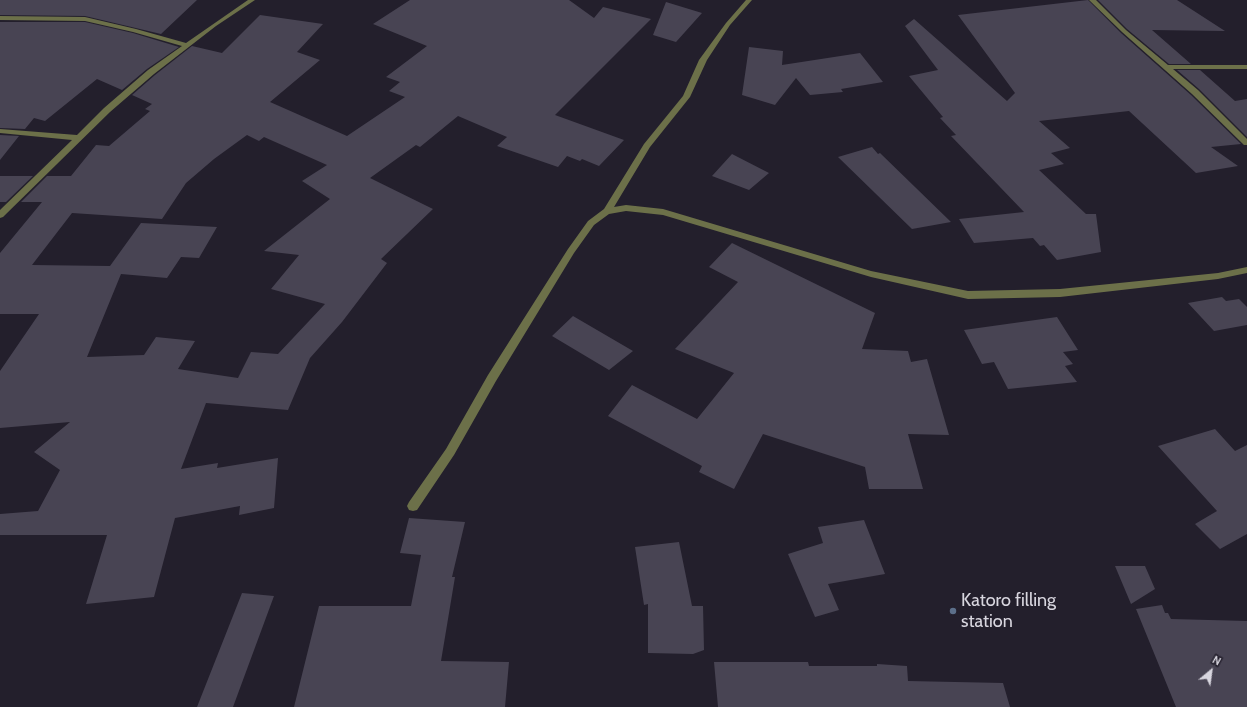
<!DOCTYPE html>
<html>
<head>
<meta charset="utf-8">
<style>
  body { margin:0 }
  #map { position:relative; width:1247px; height:707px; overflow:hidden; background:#231f2c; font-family:Cabin,sans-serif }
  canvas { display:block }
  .north { position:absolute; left:1191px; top:651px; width:40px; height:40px; -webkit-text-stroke:3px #231f2c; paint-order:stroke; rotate:29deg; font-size:11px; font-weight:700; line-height:16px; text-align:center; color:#d8d6df }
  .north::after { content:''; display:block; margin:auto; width:14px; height:18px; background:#d8d6df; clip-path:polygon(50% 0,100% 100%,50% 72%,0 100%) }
</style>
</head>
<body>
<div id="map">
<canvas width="1247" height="707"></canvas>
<div class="north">N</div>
</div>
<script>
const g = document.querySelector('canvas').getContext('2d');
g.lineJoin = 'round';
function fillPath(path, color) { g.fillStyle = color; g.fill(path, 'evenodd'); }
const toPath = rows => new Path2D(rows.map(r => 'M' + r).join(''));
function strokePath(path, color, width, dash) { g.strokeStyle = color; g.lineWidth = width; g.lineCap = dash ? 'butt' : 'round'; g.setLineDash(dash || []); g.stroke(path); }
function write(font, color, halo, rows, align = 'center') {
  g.font = font + ' Cabin,sans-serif'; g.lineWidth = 3.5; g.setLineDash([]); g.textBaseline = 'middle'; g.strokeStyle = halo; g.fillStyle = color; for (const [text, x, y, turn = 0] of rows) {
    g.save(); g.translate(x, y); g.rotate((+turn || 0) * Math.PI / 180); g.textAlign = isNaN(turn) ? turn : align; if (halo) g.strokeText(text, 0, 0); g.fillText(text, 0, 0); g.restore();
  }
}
const building = toPath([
  [0,0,197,0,161,34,85,16,0,15],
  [410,0,569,0,594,18,603,7,651,19,555,115,624,140,599,166,582,159,580,161,567,156,558,167,497,146,507,137,458,116,420,147,416,145,370,178,433,209,381,259,387,263,342,322,310,358,288,410,206,403,181,469,218,463,217,468,278,458,274,508,239,515,240,506,175,518,154,597,86,604,107,535,0,535,0,514,38,511,60,470,34,452,70,422,0,428,0,371,39,314,0,314,0,253,42,202,21,202,47,176,71,176,96,145,109,146,150,111,145,109,152,104,132,95,155,75,192,46,222,53,260,15,323,24,297,52,320,60,270,102,347,136,405,97,389,91,400,82,386,77,427,46,373,24],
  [247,135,259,141,264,137,327,165,302,181,330,199,264,251,299,255,271,289,325,304,278,354,251,352,238,378,178,369,195,341,156,337,144,355,87,357,121,274,167,278,181,257,199,258,217,227,141,223,110,266,32,265,72,213,162,219,186,183,214,159],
  [1088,0,1121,33,1191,95,1241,144,1211,147,1238,166,1196,173,1129,111,1039,121,1070,148,1051,153,1064,164,1039,170,1086,214,1096,214,1101,252,1057,260,1044,245,1040,246,1033,238,974,243,959,219,1024,212,951,136,956,135,940,118,943,117,909,76,938,70,905,26,914,19,1007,101,1015,93,958,15],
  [1098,0,1177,0,1225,31,1152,30,1191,64,1169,64,1127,29],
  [666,2,702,13,676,42,653,35],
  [0,22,85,22,133,33,179,47,147,69,122,90,97,79,45,121,34,118,25,129,0,128],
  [749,47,783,51,782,65,860,53,883,82,841,89,843,92,810,95,796,78,775,105,742,95],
  [1177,70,1200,70,1235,101,1247,99,1247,137,1199,89],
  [0,135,19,136,0,160],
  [872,147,878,154,880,153,951,222,912,229,838,157],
  [732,154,769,173,749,190,712,176],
  [0,176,33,176,6,202,0,202],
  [732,243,875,313,862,349,908,351,911,362,927,359,949,435,908,434,923,489,869,489,865,467,763,434,734,489,699,472,702,466,608,416,632,385,697,419,734,373,675,349,738,282,709,267],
  [1222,297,1226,301,1239,299,1247,307,1247,325,1214,331,1188,303],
  [573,316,633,351,609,370,552,336],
  [1057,317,1078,350,1063,352,1073,364,1065,366,1077,382,1008,389,994,362,982,364,964,330],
  [1215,429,1235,451,1247,445,1247,534,1220,549,1195,524,1217,511,1158,446],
  [409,518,465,522,452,577,455,577,441,661,509,662,505,707,294,707,319,606,411,606,421,555,400,553],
  [864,520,885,574,828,584,839,610,815,617,788,554,823,543,818,527],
  [679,542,692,606,703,606,704,650,693,654,648,653,648,604,644,605,635,547],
  [1115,566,1145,566,1155,589,1131,604],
  [242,593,274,596,233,707,197,707],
  [1162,605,1165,613,1168,613,1171,619,1247,621,1247,707,1176,707,1136,609],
  [714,662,808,662,809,666,877,666,877,664,907,666,908,681,1003,683,1010,707,718,707]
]);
const minor = toPath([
  [248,0,255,0,216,26,154,74,110,112,3,217,0,218,0,210,72,140,0,133,0,129,77,135,104,108,148,70,182,46,133,32,85,21,0,20,0,16,85,17,136,29,186,43,248,0],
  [746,0,752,0,730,25,707,60,690,97,650,147,614,207,626,205,663,209,871,271,968,291,1060,289,1218,273,1247,267,1247,273,1218,279,1060,297,968,299,871,277,663,215,626,211,609,214,594,225,574,253,496,381,454,455,417,510,413,511,409,510,407,506,409,502,446,449,488,375,568,249,588,221,604,209,644,144,683,96,699,60,726,23,746,0],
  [1089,0,1096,0,1126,30,1168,65,1247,65,1247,69,1173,69,1198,90,1247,139,1247,145,1244,145,1192,94,1122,32,1089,0]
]);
const markers = [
  [953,611,4,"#5c6f8a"]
];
const nearPoinames = [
  ["Katoro filling",961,601],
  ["station",961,622]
];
fillPath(building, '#484453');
fillPath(minor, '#6c7049');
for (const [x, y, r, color] of markers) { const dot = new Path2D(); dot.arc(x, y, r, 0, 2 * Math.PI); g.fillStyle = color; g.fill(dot); strokePath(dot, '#231f2c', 1.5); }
write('18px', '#d8d6df', '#231f2c', nearPoinames, 'left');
</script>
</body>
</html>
